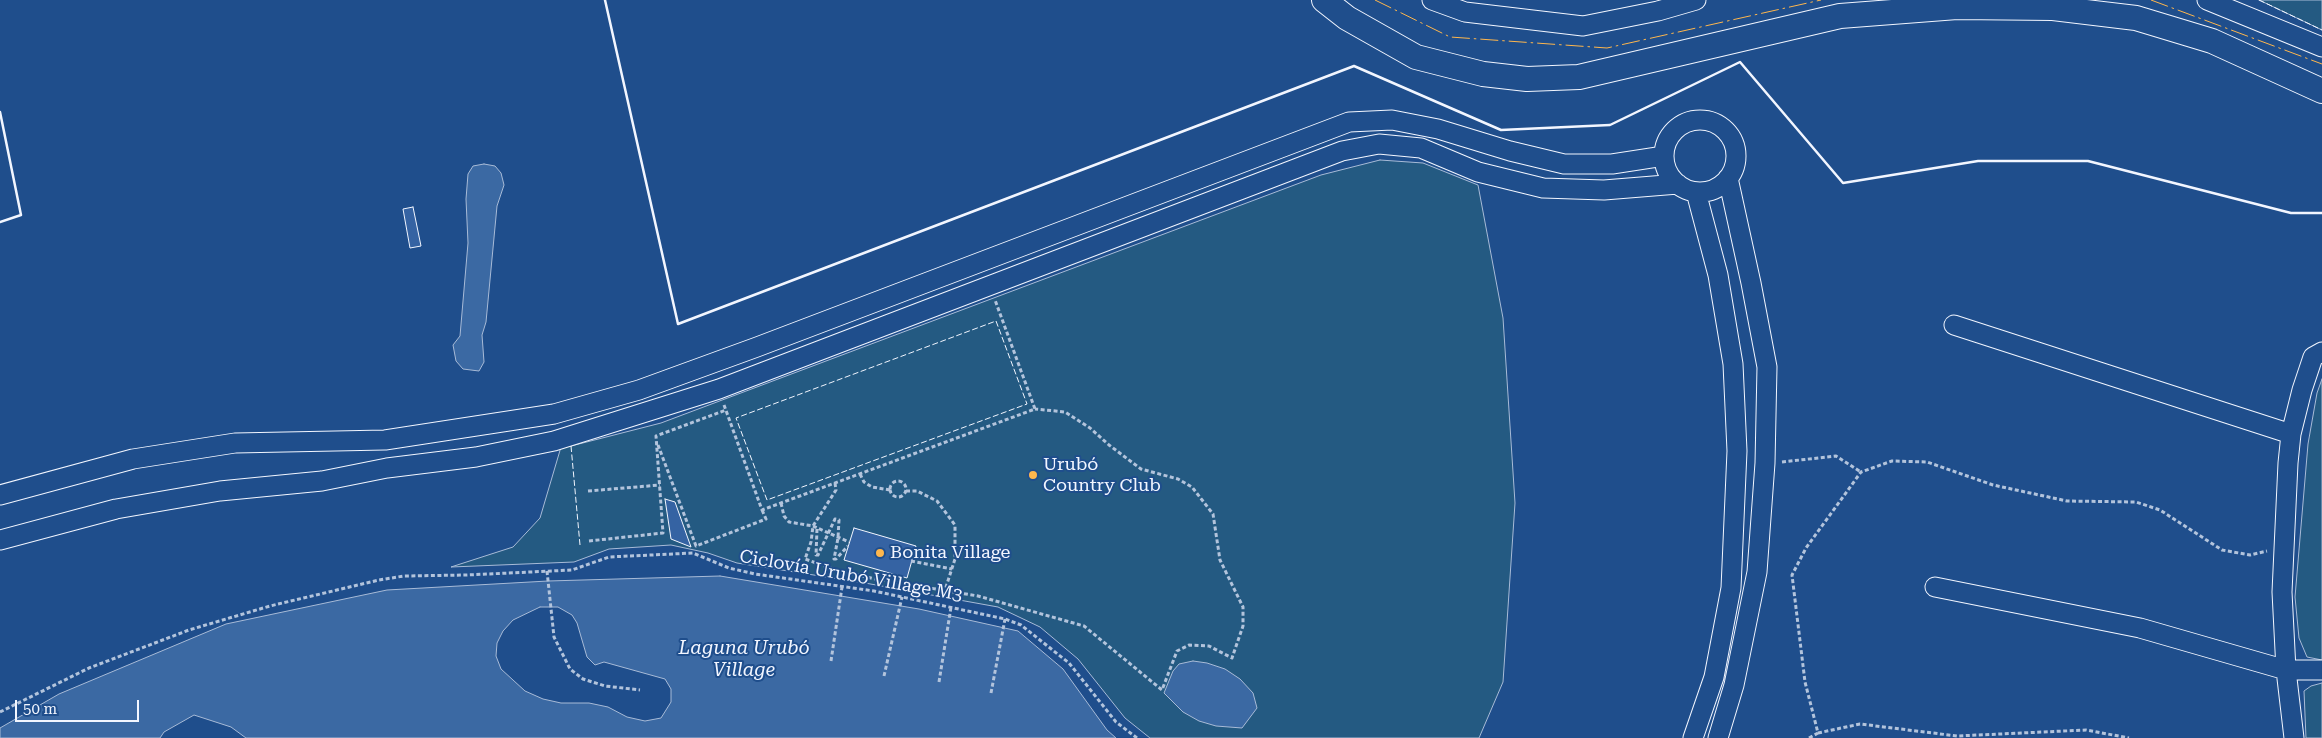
<!DOCTYPE html>
<html>
<head>
<meta charset="utf-8">
<style>
  body { margin:0 }
  #map { position:relative; width:2322px; height:738px; overflow:hidden; background:#1f4e8c; font-family:"Roboto Serif",serif }
  canvas { display:block }
  .scale { position:absolute; left:15px; top:700px; width:124px; height:22px; box-sizing:border-box; border:2px solid #f2f6ff; border-top:0; padding-left:6px; font-size:15px; line-height:18px; white-space:nowrap; color:#f2f6ff; -webkit-text-stroke:4px #1f4e8c; paint-order:stroke }
</style>
</head>
<body>
<div id="map">
<canvas width="2322" height="738"></canvas>
<div class="scale">50 m</div>
</div>
<script>
const g = document.querySelector('canvas').getContext('2d');
g.lineJoin = 'round';
function fillPath(path, color) { g.fillStyle = color; g.fill(path, 'evenodd'); }
const toPath = rows => new Path2D(rows.map(r => 'M' + r).join(''));
function strokePath(path, color, width, dash) { g.strokeStyle = color; g.lineWidth = width; g.lineCap = dash ? 'butt' : 'round'; g.setLineDash(dash || []); g.stroke(path); }
function write(font, color, halo, rows, align = 'center') {
  g.font = font + ' "Roboto Serif",serif'; g.lineWidth = 4; g.setLineDash([]); g.textBaseline = 'middle'; g.strokeStyle = halo; g.fillStyle = color; for (const [text, x, y, turn = 0] of rows) {
    g.save(); g.translate(x, y); g.rotate((+turn || 0) * Math.PI / 180); g.textAlign = isNaN(turn) ? turn : align; if (halo) g.strokeText(text, 0, 0); g.fillText(text, 0, 0); g.restore();
  }
}
const green = toPath([
  [2259,0,2322,0,2322,30,2259,0],
  [1380,160,1423,163,1478,185,1503,318,1515,503,1503,682,1479,738,1150,738,1125,718,1078,659,1040,627,998,607,865,583,737,563,708,553,671,545,609,549,574,562,451,567,513,547,540,518,561,447,571,446,661,423,1321,175,1380,160],
  [2322,379,2322,660,2307,657,2299,638,2295,597,2308,444,2317,393,2322,379],
  [2322,683,2322,738,2306,738,2304,691,2311,686,2322,683]
]);
const water = toPath([
  [484,164,495,166,501,173,504,185,497,206,486,322,482,335,484,362,479,371,463,369,456,361,453,345,460,336,468,243,466,199,468,174,473,166,484,164],
  [720,576,919,609,1018,631,1063,669,1107,730,1116,738,246,738,231,727,194,715,164,732,160,738,0,738,0,728,59,694,226,624,387,590,548,581,720,576],
  [540,607,558,607,572,615,577,623,587,657,595,665,604,662,665,679,671,689,671,702,661,718,645,721,627,717,608,707,589,703,561,703,543,699,525,691,501,669,496,656,497,643,503,631,513,620,540,607],
  [1193,661,1207,663,1225,669,1240,679,1253,693,1257,708,1242,728,1216,726,1199,721,1183,712,1164,693,1173,671,1179,664,1193,661]
]);
const building = toPath([
  [413,207,421,246,410,248,403,209,413,207],
  [665,499,675,502,691,547,671,539,665,499],
  [854,528,916,546,907,578,844,560,854,528]
]);
const path = toPath([
  [724,405,762,510,1035,409,995,300],
  [658,445,696,546,766,519,762,510],
  [1782,462,1836,456,1861,472],
  [860,474,864,482,872,487,890,490],
  '890 489a8 8 0 1 1 16 0a8 8 0 1 1-16 0Z',
  [835,483,836,490,813,526,811,542,805,559,833,569,875,579,978,596,1084,626,1162,690,1177,651,1189,645,1209,646,1232,658,1243,626,1243,607,1220,560,1213,514,1192,487,1178,479,1141,469,1109,445,1090,428,1065,412,1035,409],
  [588,491,660,485],
  [906,491,917,491,937,501,955,525,955,559,945,590],
  [781,503,784,516,789,522,813,526,849,542],
  [817,529,816,555,818,555,835,519,839,520,838,538,834,559,836,559,848,546],
  [589,541,663,533,656,436,726,410],
  [911,561,952,569],
  [547,571,554,637,570,669,583,679,605,686,640,690],
  [831,661,842,587],
  [884,676,902,597],
  [939,682,951,607],
  [991,693,1005,619],
  [0,712,89,668,189,630,270,606,379,580,404,576,467,575,572,570,609,557,693,553,729,568,755,574,874,591,1005,619,1021,625,1069,663,1116,722,1137,738],
  [1818,733,1860,724,1957,736,2086,730,2129,738],
  [1809,738,1818,733,1805,682,1792,575,1806,548,1861,472,1892,461,1927,462,1993,485,2067,501,2136,502,2160,510,2222,550,2250,555,2267,551]
]);
const minor = toPath([
  [1432,0,1465,12,1583,26,1658,11,1696,0],
  [2207,0,2322,47],
  '1664 156a36 36 0 1 1 72 0a36 36 0 1 1-72 0Z',
  [1954,325,2291,434],
  [0,495,133,459,235,443,385,440,554,414,639,390,757,347,1349,122,1392,120,1438,129,1510,151,1564,164,1612,164,1664,156],
  [0,540,116,509,220,491,322,481,387,468,476,457,554,441,719,389,1342,151,1379,144,1421,148,1478,172,1543,188,1604,190,1678,184],
  [1935,587,2140,628,2286,670,2322,670],
  [1693,738,1714,677,1731,588,1737,451,1733,364,1718,275,1696,192],
  [1718,738,1734,685,1757,572,1765,463,1767,367,1751,283,1728,178],
  [2294,738,2286,670,2282,592,2288,463,2291,434,2302,390,2313,357,2322,352]
]);
const major = toPath([
  [1324,0,1347,18,1416,57,1483,74,1527,79,1579,77,1840,16,1957,7,2053,8,2136,18,2212,41,2322,91]
]);
const fence = toPath([
  [2259,0,2322,30],
  [996,321,1027,404,767,500,736,418,996,321],
  [571,446,580,545]
]);
const wall = toPath([
  [605,0,678,324,1354,66,1501,130,1610,125,1740,62,1843,183,1978,161,2088,161,2291,213,2322,213],
  [0,112,21,215,0,222]
]);
const power = toPath([
  [1375,0,1450,37,1607,48,1821,0],
  [2151,0,2322,64]
]);
const markers = [
  [1033,475,5,"#ffb74d"],
  [880,553,5,"#ffb74d"]
];
const poiNames = [
  ["Urubó",1043,465],
  ["Country Club",1043,486],
  ["Bonita Village",890,553]
];
const streetNames = [
  ["Ciclovía Urubó Village M3",851,576,10]
];
const waterNames = [
  ["Laguna Urubó",744,648],
  ["Village",744,670]
];
fillPath(green, '#245a82');
strokePath(green, '#a8bbd7', 1);
fillPath(water, '#3b69a3');
strokePath(water, '#a8bbd7', 1);
fillPath(building, '#3563a3');
strokePath(building, '#f2f6ff', 1);
strokePath(minor, '#f2f6ff', 21);
strokePath(major, '#f2f6ff', 26);
strokePath(path, '#b3c4dc', 3, [4, 2.5]);
strokePath(minor, '#1f4e8c', 19);
strokePath(major, '#1f4e8c', 24);
strokePath(fence, '#f2f6ff', 1, [6, 2.5]);
strokePath(wall, '#f2f6ff', 2.5);
strokePath(power, '#ffb74d', 1, [18, 4, 2.5, 4]);
for (const [x, y, r, color] of markers) { const dot = new Path2D(); dot.arc(x, y, r, 0, 2 * Math.PI); g.fillStyle = color; g.fill(dot); strokePath(dot, '#1f4e8c', 2); }
write('18px', '#f2f6ff', '#1f4e8c', poiNames, 'left');
write('18px', '#f2f6ff', '#1f4e8c', streetNames);
write('italic 19px', '#f2f6ff', '#1f4e8c', waterNames);
</script>
</body>
</html>
